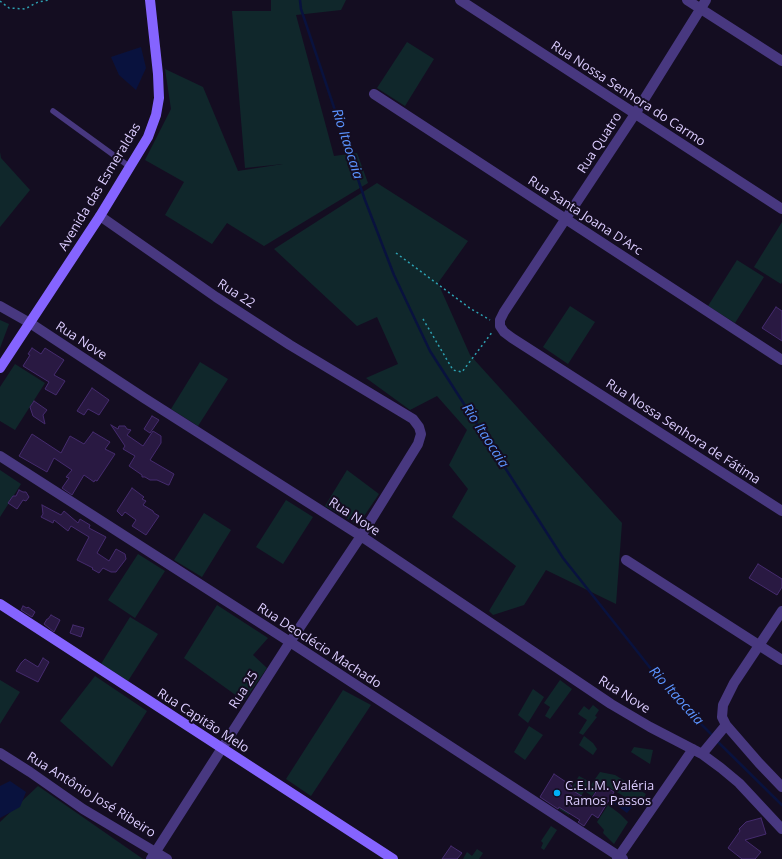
<!DOCTYPE html>
<html>
<head>
<meta charset="utf-8">
<style>
  body { margin:0 }
  canvas { display:block; background:#140d21 }
</style>
</head>
<body>
<canvas width="782" height="859"></canvas>
<script>
const g = document.querySelector('canvas').getContext('2d');
g.lineJoin = 'round';
function fillPath(path, color) { g.fillStyle = color; g.fill(path, 'evenodd'); }
const toPath = rows => new Path2D(rows.map(r => 'M' + r).join(''));
function strokePath(path, color, width, dash) { g.strokeStyle = color; g.lineWidth = width; g.lineCap = dash ? 'butt' : 'round'; g.setLineDash(dash || []); g.stroke(path); }
function write(font, color, halo, rows, align = 'center') {
  g.font = font + ' "Open Sans",sans-serif'; g.lineWidth = 4; g.setLineDash([]); g.textBaseline = 'middle'; g.strokeStyle = halo; g.fillStyle = color; for (const [text, x, y, turn = 0] of rows) {
    g.save(); g.translate(x, y); g.rotate((+turn || 0) * Math.PI / 180); g.textAlign = isNaN(turn) ? turn : align; if (halo) g.strokeText(text, 0, 0); g.fillText(text, 0, 0); g.restore();
  }
}
const green = toPath([
  [271,0,346,0,341,10,296,15,334,156,357,153,368,183,264,246,227,223,212,244,165,215,184,182,145,160,171,109,165,69,203,87,238,171,283,164,245,168,232,11,271,11],
  [407,42,434,59,405,106,377,88],
  [0,152,1,158,30,190,0,227],
  [377,183,468,241,438,283,470,355,622,523,616,604,546,570,524,605,493,615,489,611,516,566,473,533,452,517,468,489,449,465,467,430,437,396,410,410,366,378,398,364,377,317,357,326,274,249],
  [782,222,782,282,781,284,754,267],
  [737,260,764,277,735,323,708,306],
  [570,306,595,322,568,364,543,347],
  [0,320,9,324,0,348],
  [200,362,228,379,198,426,171,409],
  [15,364,45,383,15,430,0,421,0,387],
  [0,470,21,484,0,517],
  [347,470,379,494,358,525,325,506],
  [286,500,313,517,283,564,256,547],
  [204,513,231,530,202,577,174,560],
  [138,554,165,571,135,618,108,600],
  [217,605,268,638,253,655,267,668,244,701,184,658],
  [130,617,158,634,128,681,101,664],
  [95,676,147,711,112,767,60,721],
  [0,680,20,692,0,724],
  [560,680,572,689,550,719,545,716,550,707,544,703],
  [533,689,544,697,528,723,518,715],
  [343,690,371,705,311,796,286,779],
  [593,705,599,710,595,716,597,717,583,735,579,733,587,720,578,714,584,706,589,710],
  [529,726,543,735,525,760,514,752],
  [584,736,593,743,597,749,593,755,579,745],
  [634,747,653,750,650,764,631,752],
  [600,772,615,775,646,794,639,805,601,783,592,796,586,792],
  [579,776,590,782,569,815,559,809],
  [38,786,143,859,0,859,0,822],
  [608,805,620,814,628,822,614,844,603,833,604,830,597,822],
  [551,826,557,830,544,850,541,848,543,843,541,841],
  [477,849,483,853,479,859,463,859,467,852,472,856]
]);
const water = toPath([
  [141,47,146,68,136,90,119,75,111,57],
  [10,781,26,792,20,807,0,818,0,786],
  [616,796,632,807,627,813,612,802]
]);
const stream = toPath([
  [300,0,301,9,365,200,394,275,430,351,563,558,671,694,714,737],
  [717,741,782,805]
]);
const building = toPath([
  [776,307,782,311,782,341,762,328,776,307],
  [32,348,41,354,45,348,64,360,54,375,65,381,56,395,45,389,49,382,23,366,30,355,28,354,32,348],
  [92,388,109,400,99,415,88,409,84,415,77,411,92,388],
  [34,401,47,410,43,415,45,424,33,416,30,407,34,401],
  [152,416,159,420,150,433,144,429,152,416],
  [111,425,118,429,119,426,125,426,127,429,131,430,127,435,143,446,153,431,161,436,161,443,150,460,174,474,169,485,168,485,157,480,150,480,145,477,142,477,142,475,129,466,135,456,123,449,125,446,111,425],
  [93,432,110,442,105,449,115,454,97,481,95,480,94,482,84,475,72,495,62,488,69,478,66,477,72,470,54,458,47,472,19,456,32,434,61,453,70,436,84,444,93,432],
  [132,488,144,497,142,499,146,501,143,505,153,511,154,513,159,516,146,535,132,526,136,520,125,512,122,516,117,511,132,488],
  [19,490,23,492,26,492,29,497,26,501,23,500,17,509,8,503,13,496,16,496,19,490],
  [42,505,61,515,64,511,78,523,80,519,90,525,89,528,106,537,97,553,109,561,116,549,125,554,126,559,116,572,111,572,103,568,99,573,92,569,93,568,77,560,89,537,71,526,68,531,54,520,53,523,41,517,43,514,42,505],
  [758,564,782,579,782,587,777,595,749,578,758,564],
  [23,606,27,608,28,607,35,612,32,617,21,610,23,606],
  [51,615,60,620,54,632,44,624,47,619,48,619,51,615],
  [73,625,84,628,81,637,70,633,73,625],
  [43,658,49,662,38,682,16,671,21,663,25,659,38,667,43,658],
  [554,774,572,786,570,789,590,801,601,784,614,792,598,818,592,814,584,826,578,822,580,820,559,807,558,809,540,797,554,774],
  [761,818,766,834,745,840,761,852,755,859,742,859,728,848,740,831,739,829,746,822,761,818],
  [451,846,462,853,457,859,442,859,451,846]
]);
const path = toPath([
  [0,1,9,8,25,9,38,2,49,0],
  [396,253,471,309,490,320],
  [423,319,453,370,462,372,493,331]
]);
const service = toPath([
  [53,111,130,167]
]);
const minor = toPath([
  [460,0,782,209],
  [687,0,782,61],
  [706,0,635,114,504,312,500,320,500,326,504,332,512,338,782,511],
  [374,94,782,360],
  [100,216,216,297,290,345,413,419,419,427,421,434,418,444,361,536,290,642,151,859],
  [0,306,30,323,144,398,361,536,611,704,650,727,702,754,726,725,722,717,723,705,734,683,782,611],
  [0,456,290,642,623,859],
  [626,560,782,660],
  [726,725,759,763,782,787],
  [0,753,30,772,83,809,167,859],
  [702,754,721,768,739,783,782,829],
  [617,859,693,749]
]);
const secondary = toPath([
  [0,368,100,216,148,137,156,115,159,98,158,74,150,0],
  [0,604,393,859]
]);
const markers = [
  [557,793,4,"#00b0f8"]
];
const streetNames = [
  ["Rua Nossa Senhora do Carmo",628,94,33],
  ["Rua Quatro",600,143,-57],
  ["Avenida das Esmeraldas",100,187,-59],
  ["Rua Santa Joana D'Arc",585,216,33],
  ["Rua 22",236,294,33],
  ["Rua Nove",81,341,33],
  ["Rua Nossa Senhora de Fátima",683,432,33],
  ["Rua Nove",354,517,33],
  ["Rua Deoclécio Machado",319,646,33],
  ["Rua 25",244,690,-57],
  ["Rua Nove",624,695,32],
  ["Rua Capitão Melo",203,721,33],
  ["Rua Antônio José Ribeiro",91,795,32]
];
const poiNames = [
  ["C.E.I.M. Valéria",565,786],
  ["Ramos Passos",565,801]
];
const waterNames = [
  ["Rio Itaocaia",347,144,72],
  ["Rio Itaocaia",485,436,57],
  ["Rio Itaocaia",676,696,48]
];
fillPath(green, '#10272b');
fillPath(water, '#09123e');
strokePath(stream, '#09123e', 2.5);
fillPath(building, '#291942');
strokePath(building, '#452b6e', 1);
strokePath(path, '#2da1b2', 1.5, [2, 3]);
strokePath(service, '#483880', 5.5);
strokePath(minor, '#483880', 10);
strokePath(secondary, '#8564ff', 10);
for (const [x, y, r, color] of markers) { const dot = new Path2D(); dot.arc(x, y, r, 0, 2 * Math.PI); g.fillStyle = color; g.fill(dot); strokePath(dot, '#140d21', 1.5); }
write('13px', '#dccdff', '#140d21', streetNames);
write('13px', '#dccdff', '#140d21', poiNames, 'left');
write('italic 14px', '#5b94ff', '#140d21', waterNames);
</script>
</body>
</html>
